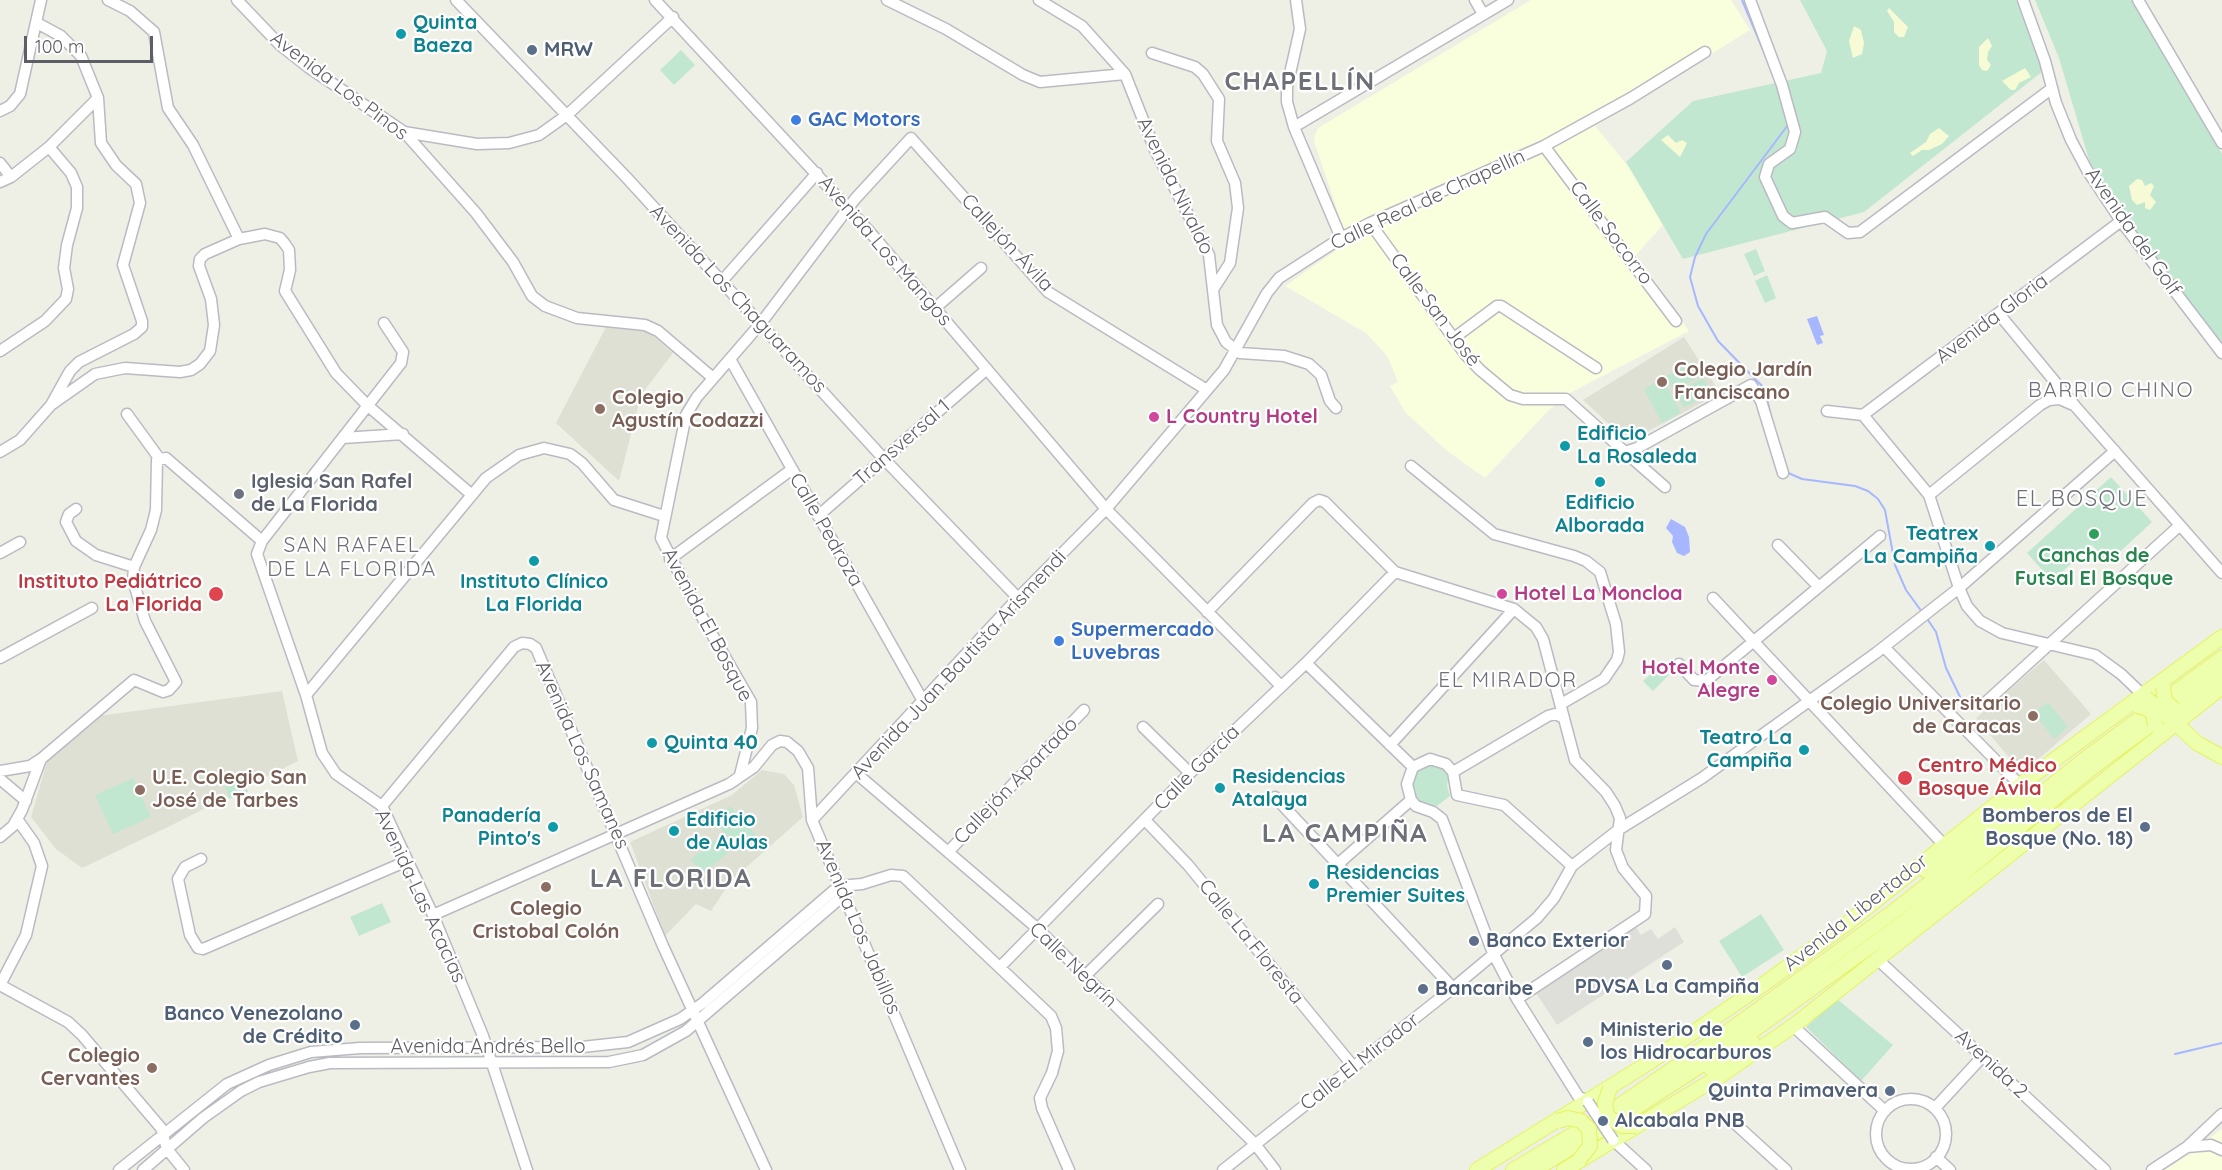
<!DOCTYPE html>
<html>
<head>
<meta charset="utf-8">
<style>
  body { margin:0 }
  #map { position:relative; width:2222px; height:1170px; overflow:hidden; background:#eef0e6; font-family:Quicksand,sans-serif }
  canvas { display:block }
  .scale { position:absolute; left:24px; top:36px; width:129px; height:27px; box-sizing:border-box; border:3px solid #5d5e66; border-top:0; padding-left:8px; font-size:18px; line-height:21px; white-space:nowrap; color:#5d5e66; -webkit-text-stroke:4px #fff; paint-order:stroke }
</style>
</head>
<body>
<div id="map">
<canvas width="2222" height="1170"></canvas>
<div class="scale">100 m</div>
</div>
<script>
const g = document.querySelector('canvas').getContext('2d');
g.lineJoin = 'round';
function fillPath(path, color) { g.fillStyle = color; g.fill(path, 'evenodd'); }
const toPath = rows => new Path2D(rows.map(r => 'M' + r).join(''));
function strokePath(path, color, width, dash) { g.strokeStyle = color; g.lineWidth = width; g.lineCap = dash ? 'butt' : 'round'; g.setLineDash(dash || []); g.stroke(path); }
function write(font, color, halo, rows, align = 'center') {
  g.font = font + ' Quicksand,sans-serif'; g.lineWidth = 4.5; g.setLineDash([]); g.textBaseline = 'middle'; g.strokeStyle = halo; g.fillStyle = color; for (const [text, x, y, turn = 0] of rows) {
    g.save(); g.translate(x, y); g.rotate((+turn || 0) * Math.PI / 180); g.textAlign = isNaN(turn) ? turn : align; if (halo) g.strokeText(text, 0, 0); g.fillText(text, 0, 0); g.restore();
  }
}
const commercial = toPath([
  [1531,0,1731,0,1750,30,1595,126,1670,217,1636,255,1689,331,1568,394,1548,411,1485,478,1446,450,1405,412,1390,386,1398,382,1387,356,1366,333,1285,286,1348,242,1315,144,1314,137,1318,128],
  [2222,1129,2222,1170,2165,1170,2188,1155]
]);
const industrial = toPath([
  [1636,927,1641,935,1651,929,1658,939,1675,927,1684,942,1557,1025,1536,993]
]);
const education = toPath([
  [606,327,646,330,673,353,641,395,619,481,556,423],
  [1684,337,1720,393,1628,442,1583,400],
  [2044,660,2091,714,2022,773,1976,718],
  [282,691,298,761,170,826,82,868,56,849,31,817,47,762,98,716],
  [762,770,784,774,794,785,803,817,731,881,711,911,696,904,665,936,630,842,732,795]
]);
const green = toPath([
  [1800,0,2016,0,2043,71,1864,212,1683,259,1626,162,1693,101,1821,73,1827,51],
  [2035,0,2133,0,2222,154,2222,343,2151,252,2090,163,2059,58],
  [681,50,695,65,674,85,660,70],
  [1756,249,1765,271,1754,276,1744,254],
  [1767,275,1776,298,1765,303,1755,281],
  [1693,361,1701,375,1674,391,1666,376],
  [1703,378,1711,393,1684,408,1676,393],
  [1663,379,1681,413,1662,423,1644,389],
  [2111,477,2152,522,2108,563,2092,545,2052,581,2027,553],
  [1660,666,1669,675,1653,691,1643,681],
  [2048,702,2068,727,2054,739,2034,713],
  [1431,764,1438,765,1449,772,1447,786,1450,796,1437,806,1423,804,1417,800,1413,794,1411,781,1418,769],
  [243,776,248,792,229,799,224,783],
  [133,778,151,817,113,834,95,795],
  [730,806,759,838,742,853,714,821],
  [717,839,728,853,702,874,691,859],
  [382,903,391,922,359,936,350,917],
  [1761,914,1784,950,1742,977,1719,941],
  [1837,999,1893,1045,1861,1081,1806,1027]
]);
const sand = toPath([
  [1889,8,1908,27,1904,37,1899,37,1894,32,1894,22,1887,11],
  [1854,26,1861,30,1864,43,1862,54,1853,58,1849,41],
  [1988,38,1992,46,1988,52,1987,60,1991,65,1987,71,1982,70,1979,65,1979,47],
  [2025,68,2031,77,2019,83,2015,90,2011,90,2002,81],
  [1939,128,1949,136,1942,144,1929,150,1922,150,1913,156,1910,153,1926,142,1930,134],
  [1668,135,1676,143,1682,140,1687,143,1680,157,1661,140],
  [2137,179,2142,180,2145,186,2151,183,2154,186,2150,195,2156,202,2150,210,2145,208,2145,202,2137,205,2132,200,2129,186]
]);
const water = toPath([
  [1817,316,1824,335,1820,336,1823,343,1817,345,1807,319],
  [1671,519,1685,527,1689,537,1690,552,1684,556,1677,553,1672,542,1673,536,1666,528]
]);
const stream = toPath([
  [1742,0,1769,64],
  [1772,421,1765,389,1718,341,1698,306,1690,277,1695,257,1706,234,1788,125],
  [1786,472,1802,479,1855,486,1868,491,1878,499,1885,510,1895,565,1906,590,1922,612],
  [1926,617,1936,632,1946,668,1963,703],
  [2175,1054,2222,1043]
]);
const minor = toPath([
  [108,0,130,11,154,32,168,108,193,145,239,239,265,234,280,238,285,244,289,250,290,270,285,291,336,373,367,405,472,495],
  [237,0,280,45,308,67,404,132,476,213,513,262,532,296,545,306,577,318,645,325,658,331,713,378],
  [456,0,626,177,884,459,1018,598],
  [655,0,869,231,1106,509,1281,686],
  [887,0,946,29,1023,75,1040,82,1125,74],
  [1039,0,1082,26,1125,74,1155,150,1209,255,1217,325,1226,342,1240,353,1284,356,1309,364,1321,375,1330,401,1336,408],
  [1296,0,1300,29,1287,87,1287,102,1294,127,1341,238],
  [1475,0,1483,14],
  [1750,0,1782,85,1795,132,1790,149,1769,164,1765,177,1783,216,1792,223,1825,217,1848,233,1860,232,2051,89],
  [2023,0,2045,61,2056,103,2071,140,2087,170,2121,221,2222,353],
  [2138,0,2222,143],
  [37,23,61,36,81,56,98,98,101,143,116,165,136,184,140,203,123,265,142,321,142,327,134,334,79,362,70,371,51,405],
  [1152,53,1195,67,1203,74,1219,99,1217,141,1235,183,1238,208,1230,263,1214,288],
  [0,111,10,106,20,94,41,0],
  [1294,127,1508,0],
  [404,132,477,144,509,143,539,135,567,115,673,17],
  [1544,146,1676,321],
  [0,163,11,177],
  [0,182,11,177,49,147,98,98],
  [1370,223,1465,354,1480,370,1510,395,1523,399,1566,399,1625,452,1637,448,1751,385,1761,401,1783,473],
  [722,281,817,173],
  [934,309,981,268],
  [1999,314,2075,406,2222,573],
  [384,323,403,352,401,363,262,541,257,554,306,695,322,753,336,774,382,806,433,915,483,1036,527,1170],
  [1454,338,1497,306,1501,306,1596,368],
  [0,351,45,321,66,299,68,289,64,268,67,245,77,208,77,187,71,173,49,147],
  [730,359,923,701],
  [1827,411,1863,415,1929,495,1959,588,1967,606,1980,621,2002,633,2095,655,2121,674,2143,695],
  [127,414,159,458],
  [1863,415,2121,221],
  [343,438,403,434],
  [0,452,20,440,51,405,95,374,125,368,180,372,191,370,200,364,210,351,214,325,211,299,199,266,200,259,205,254,239,239],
  [1625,452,1665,487],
  [1411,466,1494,534,1574,556,1586,561,1600,572,1616,624,1619,652,1617,660,1604,679,1561,704],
  [1929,495,2040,405,2049,400,2060,399,2071,404],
  [76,509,69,514,66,522,76,541,96,555,134,567],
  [818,516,987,369],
  [1778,545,1818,586],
  [0,553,20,542],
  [670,559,791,470],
  [1713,598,1944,845],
  [1207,612,1313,503,1319,500,1325,502,1395,572,1514,609,1536,627,1543,639,1575,760,1606,792,1615,806,1620,818,1616,850,1623,868,1646,896,1645,914,1517,999],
  [1884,647,2020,785],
  [0,658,92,608],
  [1306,663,1413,767,1407,784,1411,800,1416,806,1433,812,1442,819,1493,953,1517,999,1578,1096,1588,1102],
  [1679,664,1694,680,1706,681,1880,536],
  [306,695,486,478,519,455,544,448,570,454,582,463,614,500,664,516],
  [1986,702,2179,526],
  [1143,727,1190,773],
  [1390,745,1514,609],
  [1413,767,1430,759,1446,764,1453,772,1457,795,1504,805,1572,866],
  [0,771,30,766,41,759],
  [1453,772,1548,716,1555,714,1564,718],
  [857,774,1038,929,1255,1144,1275,1170],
  [740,775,752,728,751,702,698,610,661,538,686,415,697,397,761,323,855,199,911,138,1048,292,1207,390],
  [0,779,26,801],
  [1275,797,1453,988],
  [382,806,514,647,522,643,530,644,536,648,663,946,766,1170],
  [17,819,34,843,42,866,26,935,0,985,68,1022,82,1035,161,1128,167,1149,184,1170],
  [812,820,1018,598,1106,509,1224,370,1267,293,1279,278,1341,238,1370,223,1544,146,1631,98,1705,52],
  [1145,820,1188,865,1353,1066],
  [0,837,13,826,22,810,41,759,134,680,163,692,169,690,176,682,145,621,133,580,134,567,151,530,156,510,157,460,166,458,262,541],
  [948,852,1084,710],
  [201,859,185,867,178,879,190,935,198,948,203,949,407,861],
  [1338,864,1411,800],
  [839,886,862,884,891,875,903,876,1051,1016,1056,1028,1058,1051,1052,1073,1040,1098,1042,1108,1069,1170],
  [433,915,729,784,754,767,772,745,780,741,787,742,798,751,808,768,812,820,960,1170],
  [1876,958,2105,1170],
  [1001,966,1190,773,1306,663,1395,572],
  [1085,976,1158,904],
  [1793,1026,1885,1111],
  '1876 1134a35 35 0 1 1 70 0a35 35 0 1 1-70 0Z',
  [1935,1108,1983,1056],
  [1730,1119,1786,1170],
  [1613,1140,1646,1170],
  [2187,1147,2211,1145,2222,1150],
  [1936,1157,1950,1170],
  [119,1170,227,1084,269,1065,311,1052,360,1048,582,1047,628,1042,680,1019,703,1003,839,886],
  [143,1170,203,1118,241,1091,259,1082,309,1067,330,1063,609,1062,643,1055,686,1031,844,895],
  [1223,1170,1453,988,1537,918,1554,898,1572,866,1618,830,1702,778,1876,653,1959,588,2115,451],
  [2152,1170,2187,1147,2222,1114]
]);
const major = toPath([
  [2169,717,2197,743,2222,757],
  [1925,870,2034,788],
  [1711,1069,1753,1043],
  [1477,1170,1650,1062,1764,984,1849,922,2020,785,2222,637],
  [1513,1170,1607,1114,1737,1025,1893,912,2085,759,2222,658],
  [1534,1170,1622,1117,1747,1035,1900,925,2093,767,2222,672],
  [1564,1170,1720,1076,1793,1026,2222,687]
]);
const minorBridge = toPath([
  [1588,1102,1613,1140]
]);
const majorBridge = toPath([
  [2163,687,2165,701,2174,709],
  [2146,698,2167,716],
  [2138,706,2148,709,2153,714,2155,725],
  [1610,1088,1605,1103,1607,1116,1622,1126,1636,1126],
  [1558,1121,1568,1118,1581,1121,1589,1129,1590,1146,1579,1160]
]);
const markers = [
  [401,34,6,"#0f9aa8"],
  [532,50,6,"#5c6f8a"],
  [796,120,6,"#3f7fe0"],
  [1662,382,6,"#8d6e63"],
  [600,409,6,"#8d6e63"],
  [1154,417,6,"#d1479c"],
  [1565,446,6,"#0f9aa8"],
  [1600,482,6,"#0f9aa8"],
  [239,494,6,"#6b7280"],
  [2094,534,6,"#2e9e5b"],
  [1990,546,6,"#0f9aa8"],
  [534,561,6,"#0f9aa8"],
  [216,594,8,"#e0444e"],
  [1502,594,6,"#d1479c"],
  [1059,641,6,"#3f7fe0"],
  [1772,680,6,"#d1479c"],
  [2033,716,6,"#8d6e63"],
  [652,743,6,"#0f9aa8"],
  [1804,750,6,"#0f9aa8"],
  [1905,778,8,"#e0444e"],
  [1220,788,6,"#0f9aa8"],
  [140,790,6,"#8d6e63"],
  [553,827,6,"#0f9aa8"],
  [2145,827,6,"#5c6f8a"],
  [674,831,6,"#0f9aa8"],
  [1314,884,6,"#0f9aa8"],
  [546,887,6,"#8d6e63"],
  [1474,941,6,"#5c6f8a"],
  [1667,965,6,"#5c6f8a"],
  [1423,989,6,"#5c6f8a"],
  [355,1025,6,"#5c6f8a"],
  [1588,1042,6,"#5c6f8a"],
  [152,1068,6,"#8d6e63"],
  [1890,1091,6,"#5c6f8a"],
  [1603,1121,6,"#5c6f8a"]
];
const cultureNames = [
  ["Quinta",413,23],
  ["Baeza",413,46],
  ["Edificio",1577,434],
  ["La Rosaleda",1577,457],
  ["Edificio",1600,503,"center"],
  ["Alborada",1600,526,"center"],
  ["Teatrex",1978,534,"right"],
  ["La Campiña",1978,557,"right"],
  ["Instituto Clínico",534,582,"center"],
  ["La Florida",534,605,"center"],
  ["Teatro La",1792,738,"right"],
  ["Campiña",1792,761,"right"],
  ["Quinta 40",664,743],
  ["Residencias",1232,777],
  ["Atalaya",1232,800],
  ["Panadería",541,816,"right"],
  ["Pinto's",541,839,"right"],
  ["Edificio",686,820],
  ["de Aulas",686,843],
  ["Residencias",1326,873],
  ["Premier Suites",1326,896]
];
const serviceNames = [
  ["MRW",544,50],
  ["Bomberos de El",2133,816,"right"],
  ["Bosque (No. 18)",2133,839,"right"],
  ["Banco Exterior",1486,941],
  ["PDVSA La Campiña",1667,987,"center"],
  ["Bancaribe",1435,989],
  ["Banco Venezolano",343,1014,"right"],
  ["de Crédito",343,1037,"right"],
  ["Ministerio de",1600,1030],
  ["los Hidrocarburos",1600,1053],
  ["Quinta Primavera",1878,1091,"right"],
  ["Alcabala PNB",1615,1121]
];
const streetNames = [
  ["Avenida Los Pinos",339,86,37],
  ["Avenida Nivaldo",1175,186,64],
  ["Calle Real de Chapellín",1428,200,-25],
  ["Avenida del Golf",2133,232,55],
  ["Calle Socorro",1611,233,53],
  ["Callejón Ávila",1007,243,47],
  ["Avenida Los Mangos",885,251,49],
  ["Avenida Los Chaguaramos",738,299,47],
  ["Calle San José",1435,310,53],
  ["Avenida Gloria",1992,319,-37],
  ["Transversal 1",902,443,-41],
  ["Calle Pedroza",826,530,60],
  ["Avenida El Bosque",707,625,62],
  ["Avenida Juan Bautista Arismendi",959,665,-47],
  ["Avenida Los Samanes",582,755,66],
  ["Calle García",1197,768,-45],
  ["Callejón Apartado",1016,781,-46],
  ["Avenida Las Acacias",420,896,65],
  ["Avenida Libertador",1856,913,-38],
  ["Avenida Los Jabillos",858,927,67],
  ["Calle La Floresta",1251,942,51],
  ["Calle Negrín",1073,965,44],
  ["Avenida Andrés Bello",488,1047],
  ["Calle El Mirador",1360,1062,-38],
  ["Avenida 2",1991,1064,43]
];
const shopNames = [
  ["GAC Motors",808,120],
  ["Supermercado",1071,630],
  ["Luvebras",1071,653]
];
const educationNames = [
  ["Colegio Jardín",1674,370],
  ["Franciscano",1674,393],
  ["Colegio",612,398],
  ["Agustín Codazzi",612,421],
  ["Colegio Universitario",2021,704,"right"],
  ["de Caracas",2021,727,"right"],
  ["U.E. Colegio San",152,778],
  ["José de Tarbes",152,801],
  ["Colegio",546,909,"center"],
  ["Cristobal Colón",546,932,"center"],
  ["Colegio",140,1056,"right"],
  ["Cervantes",140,1079,"right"]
];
const hotelNames = [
  ["L Country Hotel",1166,417],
  ["Hotel La Moncloa",1514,594],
  ["Hotel Monte",1760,668,"right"],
  ["Alegre",1760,691,"right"]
];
const worshipNames = [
  ["Iglesia San Rafel",251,482],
  ["de La Florida",251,505]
];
const leisureNames = [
  ["Canchas de",2094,556],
  ["Futsal El Bosque",2094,579]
];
const healthNames = [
  ["Instituto Pediátrico",202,582],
  ["La Florida",202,605],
  ["Centro Médico",1918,766,"left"],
  ["Bosque Ávila",1918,789,"left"]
];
const neighbourhoodNames = [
  ["BARRIO CHINO",2111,391],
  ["SAN RAFAEL",352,546],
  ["DE LA FLORIDA",352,570],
  ["EL MIRADOR",1508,681]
];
const quarterNames = [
  ["EL BOSQUE",2082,499]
];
const districtNames = [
  ["CHAPELLÍN",1300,82],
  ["LA CAMPIÑA",1345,834],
  ["LA FLORIDA",671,879]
];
fillPath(commercial, '#f9fedc');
fillPath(industrial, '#dedfd8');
fillPath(education, '#dee0d4');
fillPath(green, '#c2e7d0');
fillPath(sand, '#f6fbd6');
fillPath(water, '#a7b7ff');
strokePath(stream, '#a7b7ff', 2);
strokePath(minor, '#babbc2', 13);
strokePath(major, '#e5f35c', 16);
strokePath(minor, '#fff', 10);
strokePath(major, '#edffac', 14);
strokePath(minorBridge, '#babbc2', 13, []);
strokePath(majorBridge, '#e5f35c', 16, []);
strokePath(minorBridge, '#fff', 10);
strokePath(majorBridge, '#edffac', 14);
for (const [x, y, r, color] of markers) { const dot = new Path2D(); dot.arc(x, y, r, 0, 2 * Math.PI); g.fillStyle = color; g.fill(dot); strokePath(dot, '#fff', 2); }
write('bold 20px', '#0d838f', '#fff', cultureNames, 'left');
write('bold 20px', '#4e5e75', '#fff', serviceNames, 'left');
write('20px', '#5d5e66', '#fff', streetNames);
write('bold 20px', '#366cbe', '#fff', shopNames, 'left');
write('bold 20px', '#785e54', '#fff', educationNames, 'left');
write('bold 20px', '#b23c85', '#fff', hotelNames, 'left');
write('bold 20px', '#5b616d', '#fff', worshipNames, 'left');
write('bold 20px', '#27864d', '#fff', leisureNames);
write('bold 20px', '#be3a42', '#fff', healthNames, 'right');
g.letterSpacing = '1.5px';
write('21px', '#6e7078', '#fff', neighbourhoodNames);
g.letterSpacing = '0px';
g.letterSpacing = '1.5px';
write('22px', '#6e7078', '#fff', quarterNames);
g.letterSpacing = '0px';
g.letterSpacing = '1.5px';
write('bold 26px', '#6e7078', '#fff', districtNames);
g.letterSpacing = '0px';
</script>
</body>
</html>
